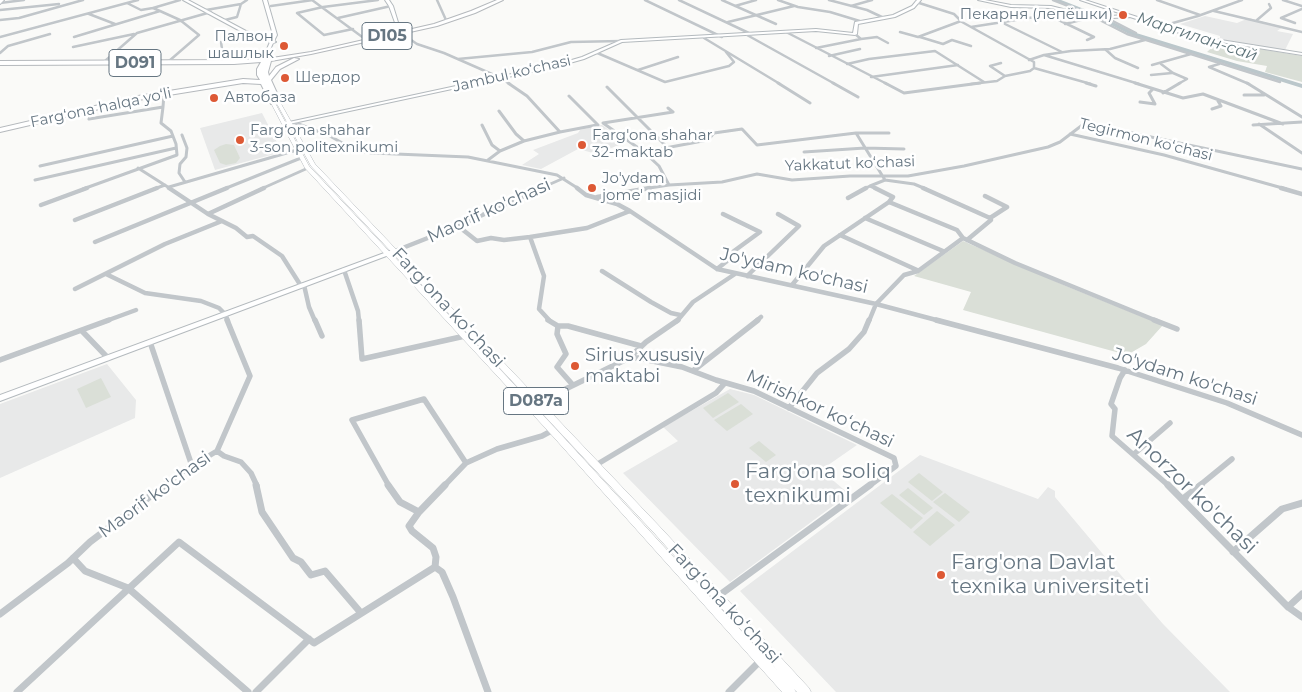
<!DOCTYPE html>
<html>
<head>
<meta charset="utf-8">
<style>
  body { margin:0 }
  canvas { display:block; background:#fafaf8 }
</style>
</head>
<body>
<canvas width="1302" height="692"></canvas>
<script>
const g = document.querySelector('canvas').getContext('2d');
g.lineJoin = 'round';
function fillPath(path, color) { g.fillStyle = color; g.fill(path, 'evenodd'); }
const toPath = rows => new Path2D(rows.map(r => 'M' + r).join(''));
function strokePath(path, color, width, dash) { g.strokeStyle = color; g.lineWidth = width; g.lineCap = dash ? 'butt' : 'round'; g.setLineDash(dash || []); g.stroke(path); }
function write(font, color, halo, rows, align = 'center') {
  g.font = font + ' Montserrat,sans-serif'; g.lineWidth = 5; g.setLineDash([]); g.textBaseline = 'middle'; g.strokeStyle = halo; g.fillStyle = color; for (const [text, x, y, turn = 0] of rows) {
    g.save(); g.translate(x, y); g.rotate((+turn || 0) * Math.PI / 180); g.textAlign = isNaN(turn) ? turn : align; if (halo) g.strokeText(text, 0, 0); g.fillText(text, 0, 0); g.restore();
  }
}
const built = toPath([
  [1205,16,1237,23,1249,18,1283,27,1277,31,1293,34,1285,50,1220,39,1220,36,1180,24],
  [262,113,282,152,215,170,200,128],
  [602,125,626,142,597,154,578,149,541,169,522,165,539,154,533,150,578,133,580,130],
  [107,364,136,400,135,418,0,478,0,404],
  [730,389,754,395,857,445,821,470,849,494,730,582,623,473,678,441,663,427],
  [920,455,1038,499,1048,487,1055,491,1055,497,1107,559,1163,624,1230,692,836,692,740,591]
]);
const green = toPath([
  [1218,42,1302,56,1302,82,1265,72,1267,66,1237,61,1207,52],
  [226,144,234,145,240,158,236,163,226,165,220,163,214,150,220,146],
  [963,241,1066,286,1163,325,1146,344,1127,355,963,310,971,292,914,276],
  [101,378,111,397,86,408,77,389],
  [728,393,739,402,713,418,703,408],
  [741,404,753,414,727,431,714,420],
  [759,441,776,455,766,462,749,448],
  [919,473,943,492,932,501,908,482],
  [908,488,933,508,924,515,899,495],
  [945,493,970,512,959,522,933,502],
  [892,494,923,518,911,529,880,503],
  [937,511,955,525,930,546,913,532]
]);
const river = toPath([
  [1055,0,1061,0,1097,14,1133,32,1302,84,1302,88,1129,34,1093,16,1055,0]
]);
const streetFar4 = toPath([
  [312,0,365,39],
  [437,0,446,20],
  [645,0,722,37],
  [679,0,751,34],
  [722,0,776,24],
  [778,0,798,7,830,12,863,22],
  [829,0,867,10,884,18],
  [1053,0,1084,12,1127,34,1280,82],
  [1157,0,1200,15],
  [1283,0,1302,6],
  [916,2,954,14,962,22,1034,62,1034,68,1030,71,1005,76,997,81,971,84],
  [0,3,24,0],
  [127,3,141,10,153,8],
  [271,6,313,0],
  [735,6,756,0],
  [851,6,872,0],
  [1038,6,1042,12,1094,37,1087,40],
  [0,10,59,4],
  [206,10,241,4],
  [160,11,180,20,199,35,169,61],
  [1214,11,1302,32],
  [89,14,115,24],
  [1105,17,1136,33],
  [338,18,391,6],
  [0,20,19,18,83,0],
  [225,20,237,17,241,4,247,0],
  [1257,20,1271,8,1269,4],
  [728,22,794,6],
  [1295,23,1281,18,1302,9],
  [1005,24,1062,52],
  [1065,24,1093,17],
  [1162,26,1198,16,1242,0],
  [971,27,1048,15],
  [353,29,324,35,297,13,323,7,378,0],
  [786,32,887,84],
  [900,32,918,37,961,21],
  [401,33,417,44,444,53,501,78,510,84],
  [747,35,835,84],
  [0,37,138,0],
  [74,37,160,11,153,8,180,0],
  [920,37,943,44,952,40,971,46],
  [704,38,780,84],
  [861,39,877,37,888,43],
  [73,47,134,34],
  [816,48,861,39,855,34],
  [1106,50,1115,58,1138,68],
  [595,52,665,82,729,66,734,62,726,52],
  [0,53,8,46,50,34],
  [1044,55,1139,84],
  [829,56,860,49],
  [458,59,532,52,571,42,621,41],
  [220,60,223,56,221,42],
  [1029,60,1044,55,1071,51,1110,49,1145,40],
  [105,61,137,33,211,12],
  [1001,63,990,66,1005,76],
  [847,64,869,59,935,51,984,82],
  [1161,64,1173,73,1187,79,1178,84],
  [1219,64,1209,67,1249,84],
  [1152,65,1191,54],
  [1034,68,1091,84],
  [638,70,678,57],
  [1151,75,1172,73],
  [871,77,958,65]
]);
const streetFar3 = toPath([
  [508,83,527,96,560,132,597,125],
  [778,83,810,103],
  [833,83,858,97],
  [885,83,904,93,980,83],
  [1086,83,1096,86],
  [1135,83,1183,98,1203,94,1283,124],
  [1247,83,1302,117],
  [607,87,667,147],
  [1163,93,1180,83],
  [1244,95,1264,95],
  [569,96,598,125],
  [1140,102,1155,104,1149,93,1153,89],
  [94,107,89,119,163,107,164,94],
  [668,108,673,112,603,123,644,152,708,140,714,133,742,129,757,145,856,133,885,180,914,184,926,189],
  [1212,109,1221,106,1218,101],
  [499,111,516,134,524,141,560,132],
  [293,122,328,135,355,150,372,153,468,157,557,175,579,189],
  [1259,124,1302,153],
  [482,125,492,145,500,151],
  [1253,125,1302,122],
  [856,133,889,133],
  [1070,134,1164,155,1286,189],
  [182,135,187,148,186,157,180,164,179,173,185,182],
  [644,152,659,166,669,185],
  [804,152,865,148,904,149],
  [488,160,500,151,524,141],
  [40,166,173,136],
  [138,168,171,189],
  [35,180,176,148],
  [169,187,297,150],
  [83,189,177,155,176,144,171,131,161,123,163,107],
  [154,189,165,185],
  [224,189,301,158],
  [261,189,308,168],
  [539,189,564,178],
  [643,189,669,185,722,182,757,174,792,180,850,176,908,176,964,166,1048,147,1060,142,1085,123,1302,169],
  [864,189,870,186],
  [877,189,870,186,885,180]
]);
const streetFar2 = toPath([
  [169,188,208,214,236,228,247,237,253,236,282,256,301,286],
  [577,188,586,195,617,204,630,211,717,269,876,304,940,321],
  [875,188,893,197,889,202,957,230,963,238],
  [923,188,990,218],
  [1281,188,1302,194],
  [985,196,1007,207],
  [597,197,650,188],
  [848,198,866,188],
  [41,205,87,188],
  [208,214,264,188],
  [865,218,943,251],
  [75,220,157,188],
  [458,226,477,241,491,238,504,240,530,237],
  [840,235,917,270],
  [967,240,991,220,990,218,1007,207],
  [95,242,227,188],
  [395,251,458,226,542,188],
  [717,269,727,261,734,251,760,232,723,214],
  [344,270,358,311,359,321],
  [602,271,651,302,671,313,680,315],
  [106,274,145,293,201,301,219,308,225,314,228,321],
  [747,276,799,226,778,214],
  [304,285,309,307,315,321],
  [792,285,824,246,889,202],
  [75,289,165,244,222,221],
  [106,321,136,310],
  [550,321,539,309,544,276,530,237,587,228,630,211],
  [677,321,693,302,735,274],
  [756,321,761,317],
  [869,321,876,304,904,275,918,271,963,238,1015,263,1157,321]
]);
const streetFar1 = toPath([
  [315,320,322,336],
  [359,320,362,359,465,336],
  [548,320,558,326,568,326,641,346],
  [936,320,1118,368,1227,403,1302,435],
  [1154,320,1177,329],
  [558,326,557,334,566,354,557,367,572,384],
  [82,331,108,358],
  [150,342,192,466],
  [629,358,638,358,682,367,716,380,754,391,894,458,896,466,869,486],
  [0,360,109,320],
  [694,370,758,320],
  [1125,370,1120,378,1111,404,1115,409,1112,436,1169,486],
  [537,403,629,358,646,342,678,320],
  [789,408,817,373,849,349,864,332,869,320],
  [217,451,224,456,241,462,251,473,257,486],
  [1134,454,1170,423],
  [466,463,497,449,542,436,555,429],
  [596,465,716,393,725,383],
  [163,486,182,472,217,451,250,376,227,320],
  [389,486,352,420,424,399,466,463],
  [444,486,466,463],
  [1199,486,1232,459]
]);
const street = toPath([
  [256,485,262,512,293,558,301,562,311,575,325,571,361,613],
  [388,485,400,502,419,512,445,485],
  [1168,485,1288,607,1302,617],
  [1183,499,1201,485],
  [1233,552,1282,509,1302,503],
  [73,558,85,571,128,588,248,692],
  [435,567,442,572,453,597,488,692],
  [717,597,870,485],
  [1288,607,1302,594],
  [0,614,68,563,90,542,165,485],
  [17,692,179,542,314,643,435,567,436,557,433,548,412,531,409,526,419,512],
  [256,692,309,639],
  [729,692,760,661]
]);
const secondary = toPath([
  [0,0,4,0,0,4,0,0],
  [183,0,188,0,246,31,271,40,273,35,263,0,267,0,277,35,274,41,276,42,273,43,266,59,263,58,270,42,244,33,183,0],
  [385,0,389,0,393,6,401,32,398,31,389,6,385,0],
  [917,0,921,0,914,8,895,17,858,24,857,34,855,35,816,31,622,42,584,59,559,66,289,124,287,123,289,122,558,64,582,57,621,40,816,29,853,33,855,22,893,15,912,6,917,0],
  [978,0,985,0,1011,5,1051,6,1095,17,1125,15,1080,0,1085,0,1196,36,1302,53,1302,55,1195,38,1130,17,1095,19,1051,8,1011,7,978,0],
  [395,249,397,250,398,251,397,252,0,401,0,395,395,249]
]);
const primary = toPath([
  [276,101,280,102,315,164,661,528,809,688,811,692,797,692,794,689,796,692,782,692,549,432,305,168,271,103,271,102,275,103,309,166,555,428,779,672,655,534,311,166,276,102,276,101]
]);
const highway = toPath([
  [497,0,503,0,475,13,437,26,311,54,271,61,268,72,269,76,276,67,294,58,299,59,280,69,271,80,281,102,280,103,271,104,261,84,243,83,138,100,0,132,0,128,138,96,243,79,260,80,257,75,257,69,261,62,234,64,0,65,0,61,234,60,262,59,263,57,267,58,270,55,272,58,311,52,434,24,471,11,497,0]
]);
const markers = [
  [1123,15,5,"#dd5935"],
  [284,46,5,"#dd5935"],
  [285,78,5,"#dd5935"],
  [214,98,5,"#dd5935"],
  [240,140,5,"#dd5935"],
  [582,145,5,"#dd5935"],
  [592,188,5,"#dd5935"],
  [575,366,5,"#dd5935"],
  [735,484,5,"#dd5935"],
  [941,575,5,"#dd5935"]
];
const farPoinames = [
  ["Пекарня (лепёшки)",1113,15,"right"],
  ["Палвон",274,37,"right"],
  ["шашлык",274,54,"right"],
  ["Шердор",295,78],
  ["Автобаза",224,98],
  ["Farg‘ona shahar",250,131],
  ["3-son politexnikumi",250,148],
  ["Farg'ona shahar",592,136],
  ["32-maktab",592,153],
  ["Jo'ydam",602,179],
  ["jome' masjidi",602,196]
];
const farStreetnames = [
  ["Jambul koʻchasi",512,74,-13],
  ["Farg‘ona halqa yo‘li",101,108,-12],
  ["Tegirmon koʻchasi",1146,140,14],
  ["Yakkatut koʻchasi",850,164,-2]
];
const shields = [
  [387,36,50],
  [135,63,52],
  [536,401,65]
];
const shieldNames = [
  ["D105",387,36],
  ["D091",135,63],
  ["D087a",536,401]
];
const farWaternames = [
  ["Маргилан-сай",1197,37,18]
];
const streetNames = [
  ["Maorif ko'chasi",489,211,-24],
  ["Jo'ydam ko'chasi",794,271,13],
  ["Fargʻona koʻchasi",448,308,47],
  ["Jo'ydam ko'chasi",1185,377,18],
  ["Mirishkor koʻchasi",820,409,25],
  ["Maorif ko'chasi",155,495,-36],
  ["Fargʻona koʻchasi",724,604,47]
];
const poiNames = [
  ["Sirius xususiy",585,356],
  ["maktabi",585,377]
];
const nearPoinames = [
  ["Farg'ona soliq",745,472],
  ["texnikumi",745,496],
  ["Farg'ona Davlat",951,563],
  ["texnika universiteti",951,587]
];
const nearStreetnames = [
  ["Anorzor ko'chasi",1192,491,44]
];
fillPath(built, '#e8e9e9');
fillPath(green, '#dadfd7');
fillPath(river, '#bbc7cb');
strokePath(secondary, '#b4babe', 2);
strokePath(primary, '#b5babe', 1);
strokePath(highway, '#b5b9bd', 2);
strokePath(streetFar4, '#c1c6ca', 2.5);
strokePath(streetFar3, '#c1c6ca', 3);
strokePath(streetFar2, '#c1c6ca', 4.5);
strokePath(streetFar1, '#c1c6ca', 5.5);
strokePath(street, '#c1c6ca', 7);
fillPath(secondary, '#fff');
fillPath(primary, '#fff');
fillPath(highway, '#fff');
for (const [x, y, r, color] of markers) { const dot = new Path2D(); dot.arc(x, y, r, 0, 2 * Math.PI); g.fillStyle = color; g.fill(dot); strokePath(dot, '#fff', 2); }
write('15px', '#667682', '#fff', farPoinames, 'left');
write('15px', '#667682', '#fff', farStreetnames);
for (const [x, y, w] of shields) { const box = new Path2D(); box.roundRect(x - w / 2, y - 13.5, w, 27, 4); g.fillStyle = '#fff'; g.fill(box); strokePath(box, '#667682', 1); }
write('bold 16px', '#667682', null, shieldNames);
write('italic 16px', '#60757b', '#fff', farWaternames);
write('18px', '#667682', '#fff', streetNames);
write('18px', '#667682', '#fff', poiNames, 'left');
write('21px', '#667682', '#fff', nearPoinames, 'left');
write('21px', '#667682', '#fff', nearStreetnames);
</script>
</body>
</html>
